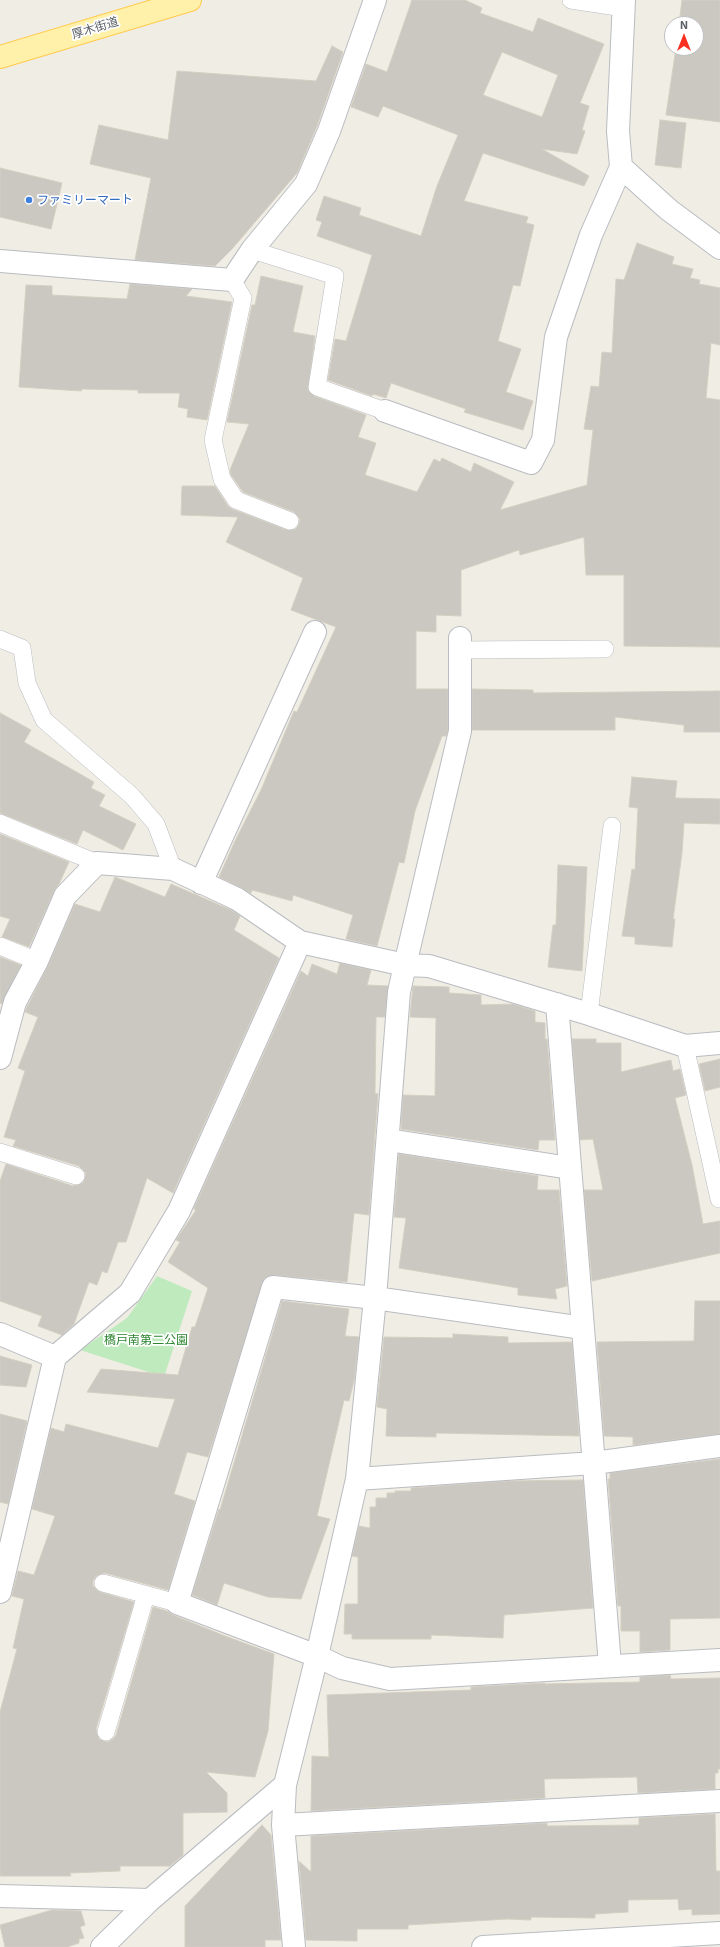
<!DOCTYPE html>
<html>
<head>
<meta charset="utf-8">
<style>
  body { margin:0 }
  #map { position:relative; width:720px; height:1947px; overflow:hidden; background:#f0ede4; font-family:"Exo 2",sans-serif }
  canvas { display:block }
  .north { position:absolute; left:664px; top:16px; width:40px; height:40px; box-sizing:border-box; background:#fff; border:1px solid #bec0c2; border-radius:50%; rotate:0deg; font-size:11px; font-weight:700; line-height:16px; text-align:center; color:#5c6166 }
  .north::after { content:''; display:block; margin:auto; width:14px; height:18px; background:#f92f21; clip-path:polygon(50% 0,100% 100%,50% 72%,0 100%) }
</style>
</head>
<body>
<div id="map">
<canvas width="720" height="1947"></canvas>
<div class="north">N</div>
</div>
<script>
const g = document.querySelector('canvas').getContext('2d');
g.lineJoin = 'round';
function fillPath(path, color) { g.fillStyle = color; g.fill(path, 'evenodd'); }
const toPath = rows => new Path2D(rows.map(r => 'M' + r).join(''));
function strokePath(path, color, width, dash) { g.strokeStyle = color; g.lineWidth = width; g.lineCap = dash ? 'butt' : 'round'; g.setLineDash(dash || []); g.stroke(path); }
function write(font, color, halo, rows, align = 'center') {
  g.font = font + ' "Exo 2","Noto Sans JP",sans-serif'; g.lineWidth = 3.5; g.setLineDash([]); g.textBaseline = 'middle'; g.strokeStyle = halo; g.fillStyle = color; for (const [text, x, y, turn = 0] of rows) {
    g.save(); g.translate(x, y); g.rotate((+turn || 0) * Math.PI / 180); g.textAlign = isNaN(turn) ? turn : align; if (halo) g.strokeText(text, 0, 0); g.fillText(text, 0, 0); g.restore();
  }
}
const green = toPath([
  [157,1276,192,1291,164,1377,80,1350,127,1318]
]);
const building = toPath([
  [412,0,465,0,482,8,480,13,533,32,538,18,604,44,580,103,589,106,582,130,585,131,577,154,542,149,589,176,584,186,483,153,464,201,528,217,526,223,534,225,520,286,513,285,498,341,521,349,506,392,533,401,523,430,464,412,466,409,391,383,386,398,373,394,372,396,328,380,335,339,346,341,372,255,317,236,322,222,316,220,324,196,361,208,359,215,421,236,437,186,458,135,383,106,378,117,354,108,355,105,353,108,351,107,366,64,387,72,412,0],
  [502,52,558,75,542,117,483,95,502,52],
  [682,0,720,0,720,122,666,115,676,48,696,48,696,24,679,24,682,0],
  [332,46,343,52,317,126,297,173,232,249,215,266,135,260,151,178,90,164,99,125,168,140,177,71,316,81,332,46],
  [660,120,686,123,681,168,655,165,660,120],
  [0,168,62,183,51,229,0,217,0,168],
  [637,243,674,257,672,264,693,269,690,278,700,280,699,284,720,288,720,345,711,343,706,398,720,400,720,647,624,646,624,575,586,575,584,537,520,555,519,550,461,570,461,616,436,615,436,632,416,631,416,689,448,689,448,730,446,736,442,736,415,811,404,863,399,862,377,946,346,939,353,915,293,895,292,901,252,890,251,893,219,877,235,841,261,790,294,711,297,712,336,627,291,610,303,578,226,542,238,517,181,515,182,486,215,486,228,506,232,509,287,530,296,529,299,524,300,519,294,512,243,492,231,475,230,470,249,424,227,422,252,305,255,305,261,276,303,286,293,332,315,336,308,390,314,396,366,415,358,437,376,443,365,475,417,492,434,459,440,462,442,458,471,472,474,463,514,482,500,510,587,485,593,430,584,429,591,386,599,387,602,352,612,353,616,279,624,280,637,243],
  [130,284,192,289,186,296,232,302,207,420,187,417,188,409,178,407,180,393,138,393,138,390,82,389,81,391,19,387,26,285,52,286,52,295,127,299,130,284],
  [472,689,533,690,533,693,720,691,720,732,684,732,684,725,615,717,615,730,472,730,472,689],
  [0,713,31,730,24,742,94,782,91,788,105,795,99,806,136,824,123,850,83,830,77,844,0,813,0,713],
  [632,777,677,781,675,798,720,799,720,824,684,823,682,853,673,919,675,919,672,947,635,944,635,937,622,936,632,869,635,870,638,808,629,807,632,777],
  [0,834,69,862,59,884,54,891,29,947,2,937,10,919,0,916,0,834],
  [558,865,587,867,582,971,548,967,553,925,556,925,558,865],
  [115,877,165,897,171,884,231,910,240,916,234,930,279,958,173,1193,147,1178,126,1242,118,1242,107,1273,102,1271,97,1285,89,1282,74,1324,62,1335,38,1326,42,1316,0,1301,0,1181,6,1164,73,1186,83,1183,86,1173,79,1166,13,1146,16,1140,4,1137,25,1071,18,1068,38,1017,25,1012,27,1007,48,966,75,904,100,912,115,877],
  [0,957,21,965,2,1004,0,1003,0,957],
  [340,963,371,970,367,985,388,986,385,1017,376,1017,375,1093,378,1094,369,1215,354,1213,347,1282,274,1275,264,1279,208,1457,187,1452,174,1494,195,1501,168,1590,105,1573,96,1576,93,1581,93,1586,100,1592,134,1602,96,1729,99,1739,108,1742,113,1739,116,1735,153,1607,167,1611,173,1615,225,1636,274,1654,268,1731,255,1777,206,1772,227,1793,227,1812,183,1813,183,1855,170,1866,120,1866,120,1871,70,1873,71,1876,0,1876,0,1712,17,1649,13,1648,24,1599,12,1596,18,1571,34,1575,55,1516,32,1509,51,1428,64,1432,66,1424,158,1448,175,1399,87,1392,101,1369,178,1375,192,1327,195,1327,208,1288,168,1262,180,1242,176,1240,196,1210,194,1209,195,1206,301,971,308,976,312,964,337,974,340,963],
  [413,986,449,987,449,993,481,995,481,1005,513,1004,535,1011,535,1022,545,1023,545,1039,547,1039,555,1140,539,1140,538,1150,401,1129,403,1095,435,1096,436,1018,410,1017,413,986],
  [572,1039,596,1039,596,1043,621,1043,621,1072,671,1060,673,1071,680,1069,686,1095,675,1098,692,1165,703,1224,720,1221,720,1253,592,1281,584,1190,603,1190,593,1139,580,1140,572,1039],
  [720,1059,720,1087,705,1091,699,1064,720,1059],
  [399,1154,538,1176,537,1190,559,1190,567,1286,555,1289,557,1299,518,1295,518,1288,399,1268,406,1218,394,1217,399,1154],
  [282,1301,349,1309,345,1336,359,1337,354,1381,349,1401,344,1400,317,1516,330,1519,301,1599,268,1597,224,1583,217,1605,192,1595,219,1509,220,1510,282,1301],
  [695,1301,720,1301,720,1434,633,1445,633,1437,604,1436,597,1342,694,1341,695,1301],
  [453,1334,508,1337,508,1343,572,1342,579,1436,436,1433,436,1437,386,1436,387,1409,377,1407,384,1337,453,1338,453,1334],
  [0,1356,32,1365,26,1387,0,1385,0,1356],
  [0,1414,27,1421,8,1504,0,1502,0,1414],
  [720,1459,720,1618,670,1619,670,1650,640,1652,640,1631,621,1631,621,1606,618,1606,608,1479,610,1479,610,1473,720,1459],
  [583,1480,593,1608,504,1615,503,1638,431,1635,431,1639,352,1639,352,1634,344,1634,345,1604,358,1604,358,1557,352,1556,359,1526,370,1528,370,1507,376,1507,376,1498,387,1498,387,1493,395,1493,395,1491,411,1491,411,1488,508,1481,583,1480],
  [670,1675,671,1679,720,1678,720,1769,718,1769,718,1773,715,1773,715,1789,638,1793,637,1777,544,1779,545,1798,311,1811,312,1756,329,1757,327,1695,471,1690,471,1687,545,1683,545,1684,640,1682,640,1677,670,1675],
  [715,1814,716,1871,720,1871,720,1914,692,1915,692,1909,679,1910,678,1899,628,1900,628,1912,595,1914,595,1918,531,1917,531,1920,507,1919,408,1925,408,1929,357,1929,357,1941,306,1940,299,1861,311,1872,311,1836,547,1823,547,1826,639,1825,639,1818,715,1814],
  [262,1825,271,1835,281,1940,265,1940,265,1947,185,1947,185,1906,262,1825],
  [52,1910,81,1911,85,1925,80,1927,84,1938,79,1939,79,1943,67,1947,5,1947,0,1925,52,1910]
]);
const service = toPath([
  [571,0,624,8],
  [252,250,335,276,317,387,385,411],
  [232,280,243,298,213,440,222,479,236,500,290,521],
  [0,639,22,648,27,683,44,720,132,796,156,824,173,869],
  [460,650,605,649],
  [0,823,97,863],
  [0,946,37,961],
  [589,1014,612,826],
  [685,1046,719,1199],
  [0,1152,76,1176],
  [103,1583,177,1603],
  [106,1732,146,1595]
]);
const minor = toPath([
  [624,0,618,131,621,167,669,210,720,248],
  [0,261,232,280,252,250,306,184,329,131,375,0],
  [385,411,531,463,543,440,556,337,591,235,621,167],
  [201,883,315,632],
  [557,1004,610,1665],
  [0,1058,15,1002,37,961,65,896,97,863,173,869,237,899,300,942],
  [388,1140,570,1168],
  [583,1328,375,1298,273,1287,177,1603,317,1656,357,1479,375,1298,399,992,405,965,429,966,589,1014,685,1046,720,1043],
  [0,1334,55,1357],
  [357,1479,594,1463,720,1446],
  [0,1592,55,1357,130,1293,179,1211,300,942,405,965,460,731,460,638],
  [285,1785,283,1825,720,1801],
  [283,1825,294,1947],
  [0,1896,150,1900,285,1785,317,1656,342,1668,390,1679,720,1660],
  [102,1947,150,1900],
  [483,1947,720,1933]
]);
const primary = toPath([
  [0,57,190,0]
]);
const markers = [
  [29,200,4,"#3f7fe0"]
];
const streetNames = [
  ["厚木街道",95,28,-17]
];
const shopNames = [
  ["ファミリーマート",37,200]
];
const parkNames = [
  ["橋戸南第二公園",146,1340]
];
fillPath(green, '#bfeabe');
fillPath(building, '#cbc8c1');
strokePath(building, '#d5cfc2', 1);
strokePath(service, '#b9bcc1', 18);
strokePath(minor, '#b9bcc1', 24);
strokePath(primary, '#ffcb4e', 24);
strokePath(service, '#fff', 17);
strokePath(minor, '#fff', 22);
strokePath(primary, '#fff0aa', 22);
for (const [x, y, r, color] of markers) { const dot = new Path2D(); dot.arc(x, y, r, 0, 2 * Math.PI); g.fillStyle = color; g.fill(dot); strokePath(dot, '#fff', 1.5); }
write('12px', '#5c6166', '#fff', streetNames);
write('12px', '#366cbe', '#fff', shopNames, 'left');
write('12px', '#2c8530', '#fff', parkNames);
</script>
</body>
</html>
